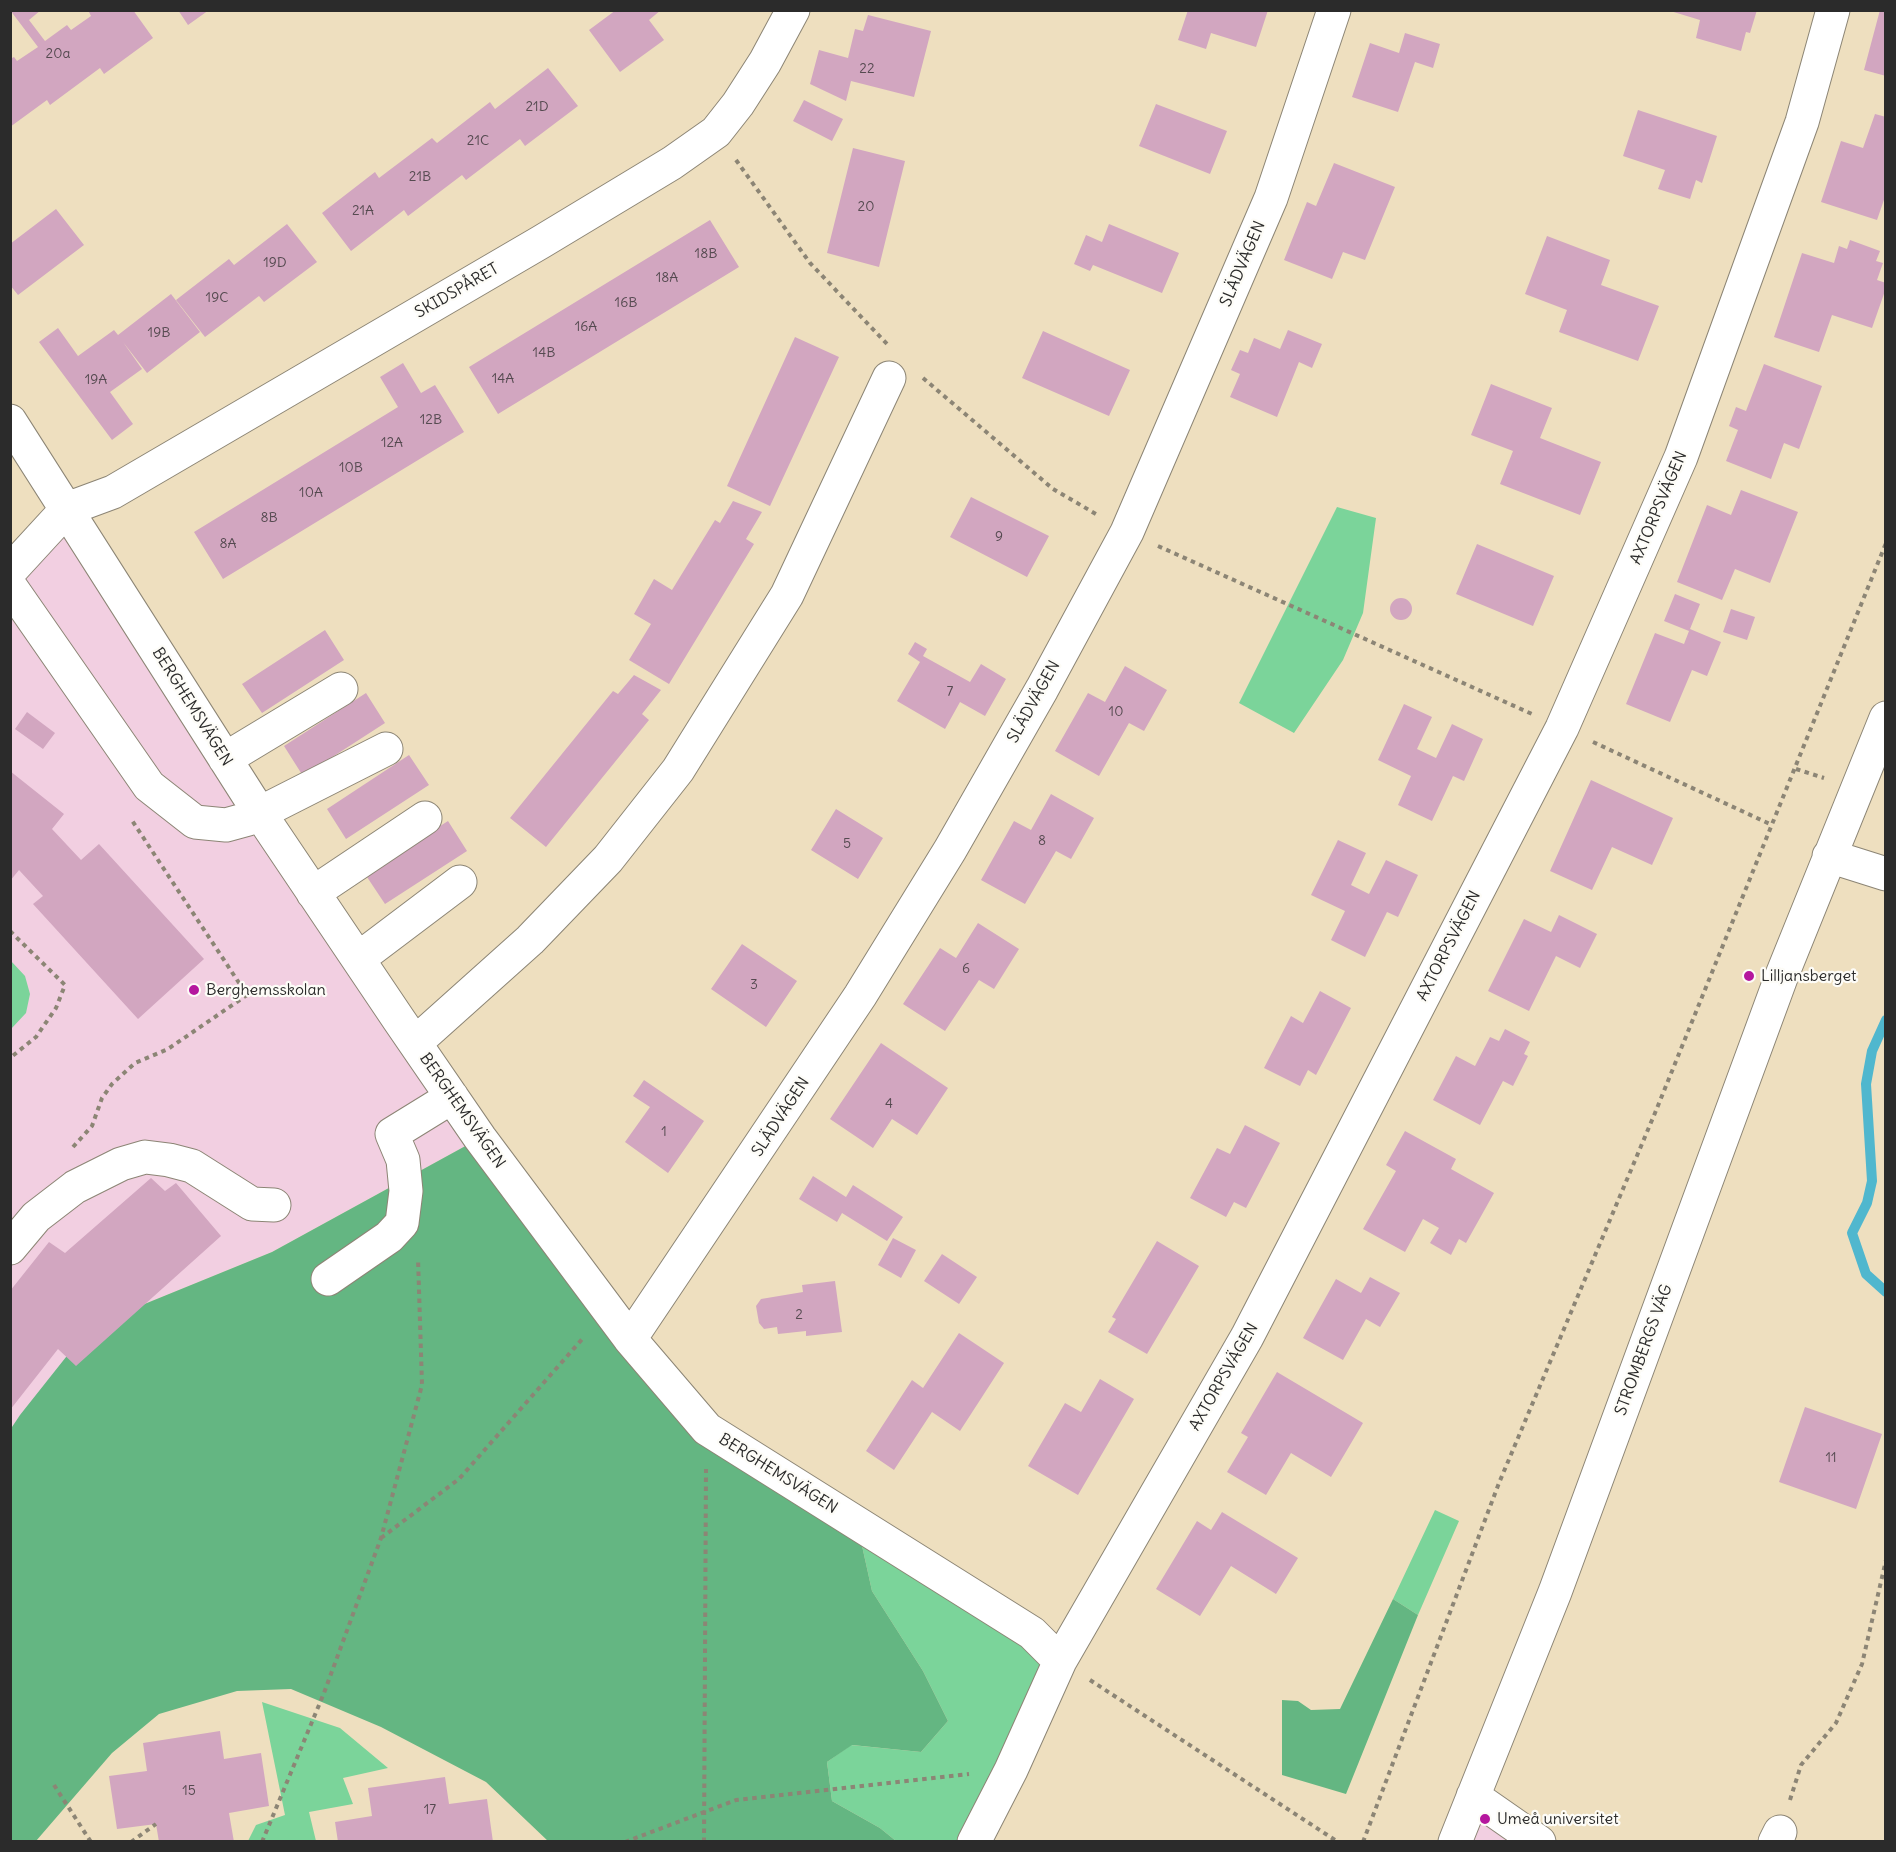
<!DOCTYPE html>
<html>
<head>
<meta charset="utf-8">
<style>
  body { margin:0 }
  #map { position:relative; width:1896px; height:1852px; overflow:hidden; background:#eedfbf; font-family:Delius,sans-serif }
  canvas { display:block }
  .frame { position:absolute; inset:0; border:12px solid #2b2b2b; pointer-events:none }
</style>
</head>
<body>
<div id="map">
<canvas width="1896" height="1852"></canvas>
<div class="frame"></div>
</div>
<script>
const g = document.querySelector('canvas').getContext('2d');
g.lineJoin = 'round';
function fillPath(path, color) { g.fillStyle = color; g.fill(path, 'evenodd'); }
const toPath = rows => new Path2D(rows.map(r => 'M' + r).join(''));
function strokePath(path, color, width, dash) { g.strokeStyle = color; g.lineWidth = width; g.lineCap = dash ? 'butt' : 'round'; g.setLineDash(dash || []); g.stroke(path); }
function write(font, color, halo, rows, align = 'center') {
  g.font = font + ' Delius,sans-serif'; g.lineWidth = 4.5; g.setLineDash([]); g.textBaseline = 'middle'; g.strokeStyle = halo; g.fillStyle = color; for (const [text, x, y, turn = 0] of rows) {
    g.save(); g.translate(x, y); g.rotate((+turn || 0) * Math.PI / 180); g.textAlign = isNaN(turn) ? turn : align; if (halo) g.strokeText(text, 0, 0); g.fillText(text, 0, 0); g.restore();
  }
}
const built = toPath([
  [67,509,480,1138,272,1252,120,1314,11,1469,11,571],
  [1473,1796,1539,1842,1455,1842]
]);
const green = toPath([
  [1337,507,1376,518,1363,613,1343,660,1294,733,1239,703],
  [11,961,25,976,30,994,26,1013,11,1029],
  [1435,1510,1459,1521,1418,1615,1393,1599],
  [857,1523,1060,1661,974,1841,896,1841,880,1828,832,1801,827,1762,851,1745,921,1752,948,1721,923,1671,872,1591],
  [262,1702,340,1728,388,1768,343,1778,353,1804,309,1812,316,1841,248,1841,256,1825,285,1815]
]);
const forest = toPath([
  [480,1138,707,1429,857,1523,872,1591,923,1671,948,1721,921,1752,852,1745,827,1762,832,1801,880,1828,896,1841,549,1842,486,1782,381,1727,291,1689,237,1691,159,1714,112,1753,36,1841,11,1841,10,1430,20,1415,70,1352,120,1314,272,1252],
  [1393,1599,1418,1615,1346,1794,1282,1775,1282,1700,1298,1701,1311,1710,1340,1709]
]);
const stream = toPath([
  [1886,1020,1872,1051,1866,1084,1872,1181,1867,1203,1852,1233,1866,1274,1886,1292]
]);
const building = toPath([
  [10,10,41,10,29,20,45,41,67,25,71,30,91,16,88,10,133,10,153,38,104,74,100,68,50,105,47,100,10,127,10,59,14,57,17,61,38,47],
  [178,10,209,10,188,25],
  [616,10,661,10,649,20,664,40,620,72,589,30],
  [1188,10,1268,10,1256,47,1211,33,1206,49,1178,40],
  [1667,10,1757,10,1750,33,1746,32,1741,51,1696,38,1700,20],
  [1880,10,1886,10,1886,76,1864,70],
  [868,15,931,31,914,97,851,81,846,101,810,84,819,50,848,58,855,29,863,31],
  [1405,33,1440,44,1433,68,1415,62,1398,112,1352,97,1370,43,1399,53],
  [548,68,578,106,525,146,520,139,466,180,462,175,408,216,404,210,351,251,322,213,375,172,379,178,432,138,437,143,490,102,495,109],
  [804,100,843,119,832,141,793,121],
  [1156,104,1227,131,1210,174,1139,146],
  [1638,110,1717,136,1702,183,1696,180,1690,199,1658,189,1665,170,1623,156],
  [1875,114,1886,117,1886,194,1877,220,1821,202,1841,141,1863,148],
  [853,148,905,161,879,267,827,253],
  [1334,163,1395,187,1365,260,1343,252,1332,279,1284,260,1307,202,1316,206],
  [56,209,84,245,18,295,10,285,10,244],
  [710,220,739,267,498,414,469,367],
  [287,224,317,262,264,302,259,296,205,337,176,300,229,259,234,265],
  [1109,224,1179,253,1162,293,1093,265,1090,271,1074,264,1086,235,1102,242],
  [1547,236,1610,260,1601,285,1659,306,1638,361,1559,332,1567,310,1525,294],
  [1850,240,1880,251,1876,261,1883,263,1877,280,1886,283,1886,288,1872,328,1832,315,1819,352,1774,337,1802,253,1834,263,1839,246,1847,249],
  [171,294,200,332,147,373,123,342,142,369,110,392,133,424,112,440,39,342,58,328,78,356,114,330,118,335],
  [1288,330,1322,344,1312,368,1299,362,1277,417,1230,397,1240,374,1231,370,1240,350,1248,353,1254,338,1280,349],
  [1043,331,1130,370,1109,416,1022,378],
  [795,337,839,357,770,506,727,486],
  [403,363,421,393,435,385,464,432,223,579,194,532,398,407,380,377],
  [1764,364,1822,386,1799,449,1784,443,1771,479,1726,461,1738,430,1729,426,1736,407,1746,411],
  [1491,384,1552,408,1540,438,1601,462,1580,515,1500,484,1513,451,1471,435],
  [1741,490,1798,512,1770,583,1735,569,1722,600,1677,582,1707,505,1731,515],
  [971,497,1049,536,1027,577,950,537],
  [733,501,762,512,746,539,754,544,669,684,629,660,651,624,634,614,654,579,672,590,715,520,720,523],
  [1477,544,1554,576,1533,626,1456,594],
  [1675,594,1700,604,1690,629,1721,642,1707,676,1692,670,1670,722,1626,704,1655,633,1684,644,1689,631,1664,621],
  '1390 609a11 11 0 1 1 22 0a11 11 0 1 1-22 0Z',
  [1731,609,1755,617,1747,640,1723,632],
  [325,630,344,660,262,713,242,684],
  [915,642,927,649,923,656,970,682,981,664,1006,679,985,716,960,702,945,729,897,701,920,662,908,654],
  [1125,666,1167,690,1144,731,1129,723,1099,776,1055,751,1088,693,1105,702],
  [634,675,661,690,642,714,649,720,546,847,510,818,613,691,618,694],
  [366,693,385,723,303,776,284,746],
  [1404,704,1432,717,1417,749,1436,758,1452,724,1483,739,1464,781,1453,776,1432,821,1398,805,1411,776,1378,760],
  [27,712,55,733,43,749,15,729],
  [409,755,429,785,346,839,327,809],
  [10,771,64,814,52,829,81,860,99,844,204,959,138,1019,33,904,43,896,19,870,10,881],
  [1591,780,1673,818,1652,865,1612,847,1592,890,1550,871],
  [1051,794,1094,818,1071,859,1056,851,1025,904,981,880,1014,821,1031,830],
  [836,809,883,838,858,879,811,850],
  [448,821,467,851,385,904,365,874],
  [1338,840,1366,853,1351,885,1369,894,1386,860,1418,875,1398,917,1387,912,1365,957,1331,940,1345,911,1311,895],
  [1559,915,1597,934,1580,968,1556,956,1529,1011,1488,991,1524,919,1551,932],
  [978,923,1019,949,994,989,979,980,945,1031,903,1004,940,948,956,958],
  [742,944,797,981,766,1027,711,989],
  [1320,991,1351,1008,1316,1075,1308,1070,1300,1086,1264,1068,1291,1016,1303,1023],
  [1505,1029,1530,1042,1524,1054,1528,1056,1513,1086,1503,1081,1480,1125,1433,1100,1456,1056,1475,1066,1490,1037,1499,1041],
  [881,1043,948,1088,917,1135,892,1119,873,1148,830,1119],
  [644,1080,704,1121,668,1173,625,1142,650,1107,633,1096],
  [1245,1125,1280,1143,1246,1208,1234,1202,1226,1217,1190,1198,1217,1148,1230,1154],
  [1405,1131,1456,1159,1451,1169,1494,1193,1466,1243,1459,1239,1451,1255,1430,1243,1439,1228,1423,1219,1405,1252,1363,1229,1396,1171,1386,1165],
  [813,1176,846,1197,853,1185,903,1217,887,1241,842,1213,837,1222,799,1199],
  [151,1178,165,1191,176,1183,221,1236,76,1366,58,1349,10,1410,10,1291,49,1242,65,1253],
  [893,1238,916,1250,901,1278,878,1265],
  [1157,1241,1199,1266,1147,1354,1108,1332,1116,1319,1112,1317],
  [942,1254,977,1277,959,1304,924,1281],
  [1370,1277,1400,1293,1380,1327,1366,1319,1343,1360,1303,1338,1336,1279,1361,1293],
  [835,1281,842,1332,806,1336,806,1331,778,1334,777,1327,764,1329,759,1323,756,1306,761,1299,803,1292,802,1285],
  [959,1333,1004,1363,960,1431,932,1412,894,1470,866,1451,912,1380,923,1388],
  [1277,1372,1363,1423,1331,1477,1291,1453,1266,1495,1227,1472,1248,1437,1241,1433],
  [1100,1379,1134,1399,1078,1495,1028,1466,1065,1403,1081,1412],
  [1805,1407,1882,1434,1856,1509,1779,1482],
  [1222,1512,1298,1558,1276,1594,1231,1566,1200,1616,1156,1589,1197,1521,1211,1530],
  [220,1731,224,1759,261,1753,269,1806,229,1813,234,1842,159,1842,156,1824,117,1829,109,1776,147,1771,143,1743],
  [445,1777,449,1804,487,1799,493,1842,338,1842,335,1822,372,1816,368,1788]
]);
const path = toPath([
  [736,160,810,263,887,344],
  [923,378,1053,489,1096,514],
  [1158,546,1532,714],
  [1593,742,1772,825],
  [1796,769,1824,778],
  [10,931,65,985,56,1008,36,1037,10,1058],
  [73,1147,92,1126,102,1098,112,1084,135,1063,168,1049,247,995,131,819],
  [381,1538,459,1479,584,1337],
  [1090,1680,1338,1842],
  [54,1785,91,1842],
  [1790,1800,1801,1765,1836,1723,1862,1664,1886,1560],
  [131,1842,156,1824],
  [262,1842,324,1693,381,1538,422,1385,418,1258],
  [625,1842,736,1800,969,1774],
  [704,1842,706,1469],
  [1363,1842,1499,1483,1655,1113,1886,543]
]);
const minor = toPath([
  [10,421,259,812,399,1020,480,1138,630,1339,707,1429,1032,1633,1060,1661],
  [10,571,67,509,113,492,541,242,672,163,716,132,738,104,765,62,793,10],
  [10,586,149,786,195,822,226,825,248,819,386,749],
  [225,759,341,689],
  [1829,856,1886,874],
  [313,893,425,818],
  [358,959,460,882],
  [415,1043,530,940,608,859,678,770,787,595,889,378],
  [10,1248,36,1217,75,1187,121,1164,145,1157,169,1160,192,1166,252,1204,274,1205],
  [328,1279,389,1237,402,1223,406,1191,403,1160,392,1134,452,1097],
  [630,1339,860,996,950,850,1042,689,1127,532,1271,198,1334,10],
  [1473,1796,1539,1842],
  [974,1842,1011,1770,1060,1661,1247,1337,1562,728,1681,457,1802,122,1833,10],
  [1455,1842,1555,1592,1782,975,1886,718],
  [1775,1842,1780,1832]
]);
const markers = [
  [1749,976,6,"#b5179e"],
  [194,990,6,"#b5179e"],
  [1485,1819,6,"#b5179e"]
];
const numberNames = [
  ["20a",58,54],
  ["22",867,69],
  ["21D",537,107],
  ["21C",478,141],
  ["21B",420,177],
  ["20",866,207],
  ["21A",363,211],
  ["18B",706,254],
  ["19D",275,263],
  ["18A",667,278],
  ["19C",217,298],
  ["16B",626,303],
  ["16A",586,327],
  ["19B",159,333],
  ["14B",544,353],
  ["14A",503,379],
  ["19A",96,380],
  ["12B",431,420],
  ["12A",392,443],
  ["10B",351,468],
  ["10A",311,493],
  ["8B",269,518],
  ["9",999,537],
  ["8A",228,544],
  ["7",950,692],
  ["10",1116,712],
  ["8",1042,841],
  ["5",847,844],
  ["6",966,969],
  ["3",754,985],
  ["4",889,1104],
  ["1",664,1132],
  ["2",799,1315],
  ["11",1831,1458],
  ["15",189,1791],
  ["17",430,1810]
];
const streetNames = [
  ["SLÄDVÄGEN",1243,264,-67],
  ["SKIDSPÅRET",457,291,-30],
  ["AXTORPSVÄGEN",1659,508,-67],
  ["SLÄDVÄGEN",1034,702,-61],
  ["BERGHEMSVÄGEN",192,707,58],
  ["AXTORPSVÄGEN",1449,946,-63],
  ["BERGHEMSVÄGEN",462,1111,55],
  ["SLÄDVÄGEN",781,1117,-57],
  ["STROMBERGS VÄG",1644,1350,-70],
  ["AXTORPSVÄGEN",1224,1377,-60],
  ["BERGHEMSVÄGEN",778,1474,32]
];
const poiNames = [
  ["Lilljansberget",1761,976],
  ["Berghemsskolan",206,990],
  ["Umeå universitet",1497,1819]
];
fillPath(built, '#f2cfe1');
fillPath(green, '#7bd49a');
fillPath(forest, '#64b682');
strokePath(stream, '#50b7ce', 10);
fillPath(building, '#d2a6c0');
strokePath(minor, '#8c8575', 35);
strokePath(path, '#8c8575', 4, [4.5, 4.5]);
strokePath(minor, '#fff', 33);
for (const [x, y, r, color] of markers) { const dot = new Path2D(); dot.arc(x, y, r, 0, 2 * Math.PI); g.fillStyle = color; g.fill(dot); strokePath(dot, '#fdfcf7', 2); }
write('14px', '#554a50', null, numberNames);
write('16px', '#2b2b2b', '#fdfcf7', streetNames);
write('16px', '#2b2b2b', '#fdfcf7', poiNames, 'left');
</script>
</body>
</html>
